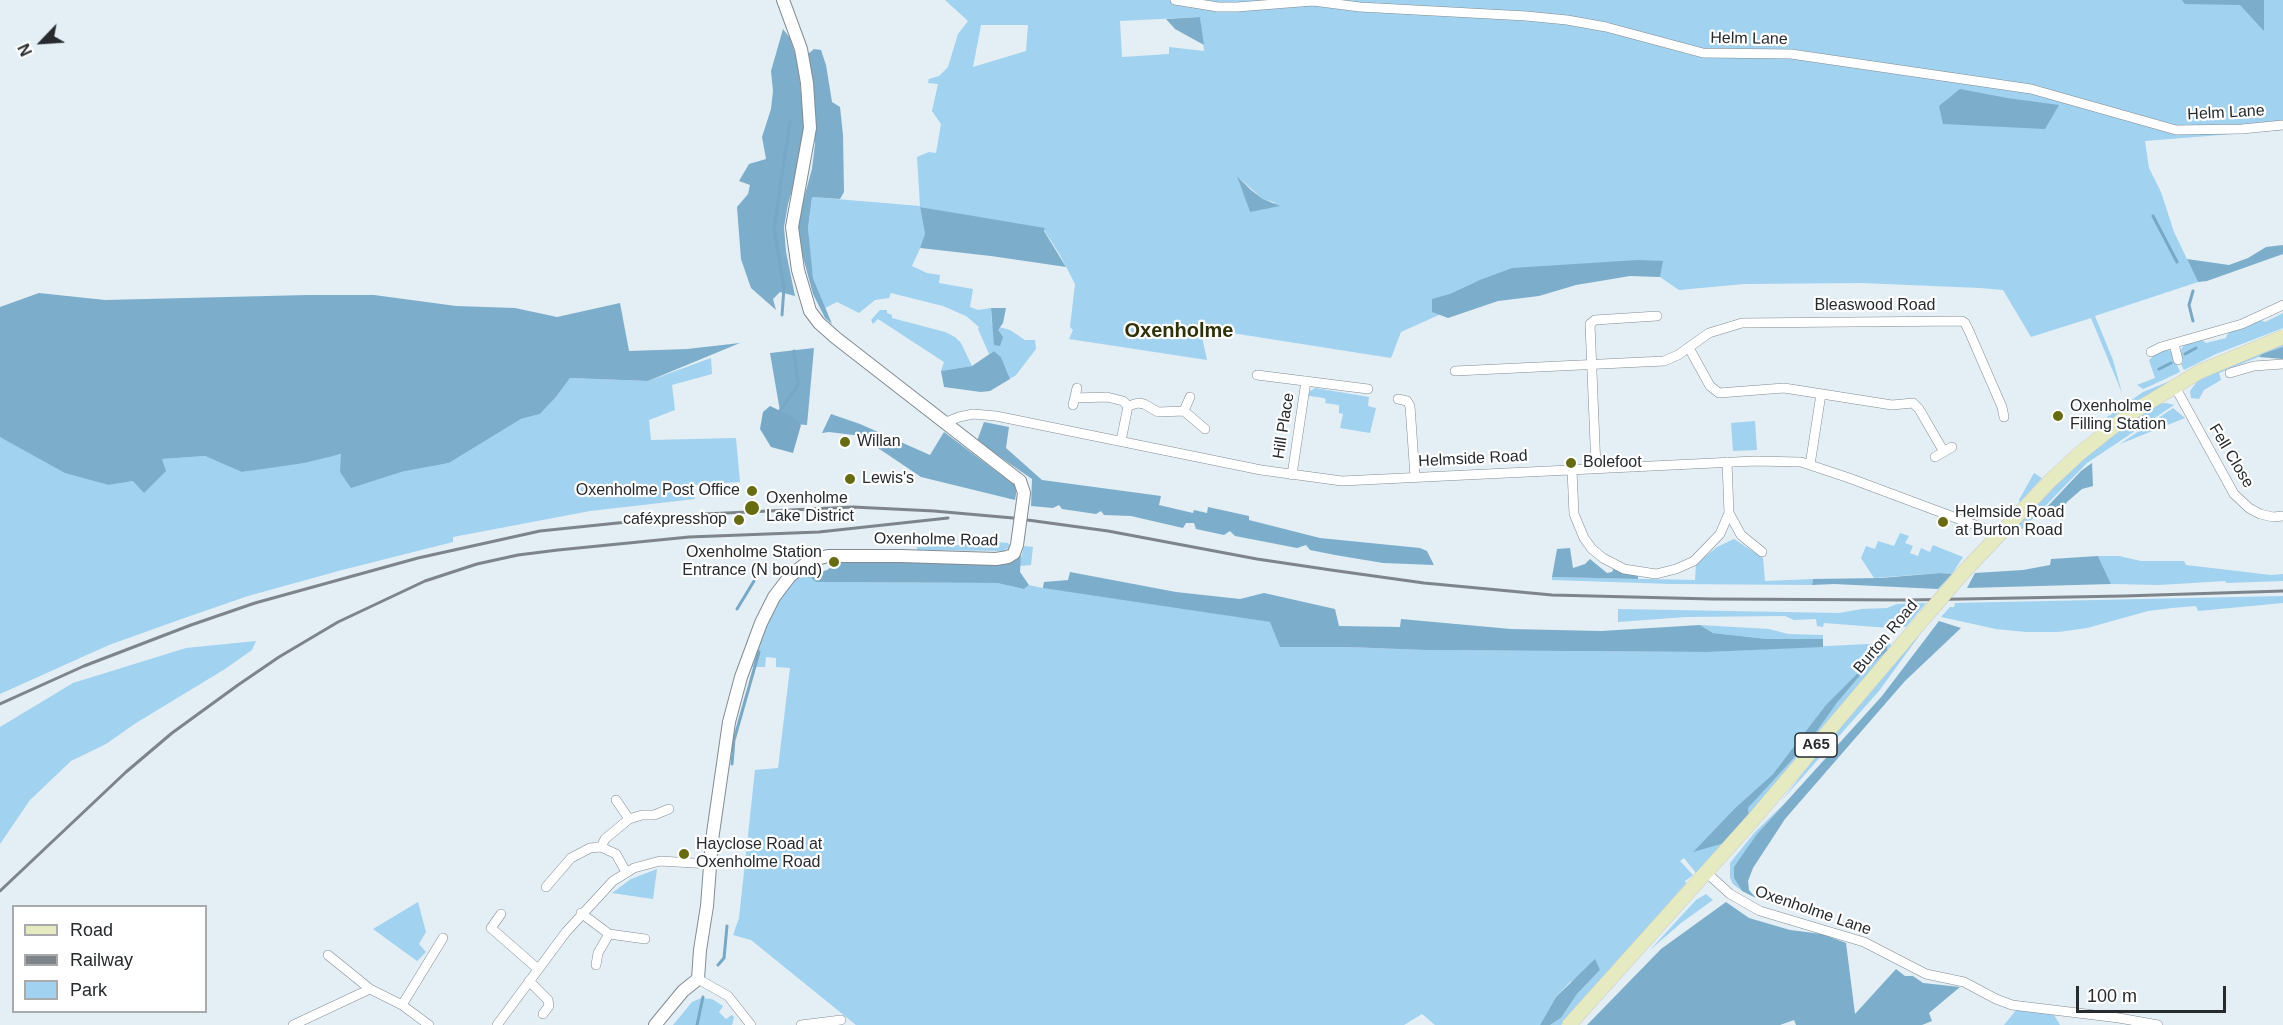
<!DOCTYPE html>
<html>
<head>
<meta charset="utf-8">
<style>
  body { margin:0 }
  #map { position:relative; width:2283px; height:1025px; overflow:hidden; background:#e3eef5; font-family:Helvetica,sans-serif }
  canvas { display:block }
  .legend { position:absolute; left:12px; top:905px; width:195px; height:108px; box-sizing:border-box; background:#fff; border:2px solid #a9aaab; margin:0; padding:8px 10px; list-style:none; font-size:18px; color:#272b2e }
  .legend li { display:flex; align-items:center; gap:12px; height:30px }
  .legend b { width:30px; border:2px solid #a9aaab }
  .north { position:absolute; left:12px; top:12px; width:60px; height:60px; -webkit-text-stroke:4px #fff; paint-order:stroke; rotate:245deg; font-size:16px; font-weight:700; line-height:24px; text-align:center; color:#272b2e }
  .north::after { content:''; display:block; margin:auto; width:21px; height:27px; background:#272b2e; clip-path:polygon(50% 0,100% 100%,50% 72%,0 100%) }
  .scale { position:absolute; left:2076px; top:986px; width:150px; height:27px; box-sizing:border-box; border:3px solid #272b2e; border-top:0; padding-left:8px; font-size:18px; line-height:21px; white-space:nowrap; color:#272b2e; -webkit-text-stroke:4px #fff; paint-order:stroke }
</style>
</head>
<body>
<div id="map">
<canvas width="2283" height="1025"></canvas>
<ul class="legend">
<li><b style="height:8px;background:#e5eac0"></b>Road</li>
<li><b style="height:8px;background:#7e858a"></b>Railway</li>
<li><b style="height:16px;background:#a1d2ef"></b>Park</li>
</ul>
<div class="north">N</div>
<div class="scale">100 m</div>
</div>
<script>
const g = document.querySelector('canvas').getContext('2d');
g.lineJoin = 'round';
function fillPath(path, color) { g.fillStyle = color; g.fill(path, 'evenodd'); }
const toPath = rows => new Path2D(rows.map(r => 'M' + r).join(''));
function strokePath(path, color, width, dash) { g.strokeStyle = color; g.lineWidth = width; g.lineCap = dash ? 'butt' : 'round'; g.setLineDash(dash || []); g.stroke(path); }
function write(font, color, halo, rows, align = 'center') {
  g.font = font + ' Helvetica,sans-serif'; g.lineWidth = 4.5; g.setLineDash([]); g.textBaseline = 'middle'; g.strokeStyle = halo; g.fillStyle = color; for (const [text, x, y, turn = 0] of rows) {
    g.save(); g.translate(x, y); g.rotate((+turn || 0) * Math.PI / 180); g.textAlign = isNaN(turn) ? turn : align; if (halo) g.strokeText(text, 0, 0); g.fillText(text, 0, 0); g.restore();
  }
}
const green = toPath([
  [945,0,2283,0,2283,130,2145,141,2149,168,2161,192,2174,232,2198,282,2095,316,2113,360,2122,393,2091,318,2031,337,2003,290,1980,288,1862,283,1744,284,1679,290,1660,277,1628,273,1582,276,1441,314,1401,332,1391,358,1200,328,1207,360,1069,339,1073,330,1070,327,1075,284,1060,255,1044,230,920,207,925,234,923,242,912,266,927,273,940,275,939,283,973,289,970,307,978,310,991,308,992,325,1010,330,1025,340,1035,340,1036,349,1016,375,1010,379,1001,357,994,351,989,354,978,329,979,327,966,316,943,306,891,293,889,298,875,300,859,313,837,302,825,308,813,278,811,266,808,228,812,197,920,206,917,157,929,152,936,153,941,124,932,111,938,84,928,83,929,79,939,76,948,67,958,34,968,21],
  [1200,17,1204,51,1169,47,1169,54,1122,57,1120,21],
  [981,25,1028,25,1026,51,973,67],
  [1238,177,1263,199,1276,203,1250,212],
  [880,310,887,310,887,313,892,315,892,318,945,332,955,337,961,343,972,366,941,371,944,362,878,319,873,324,871,320],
  [2283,313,2283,328,2216,354,2184,370,2181,364,2183,363,2181,350,2184,345,2202,340,2206,343,2226,338,2228,333,2261,320,2265,322],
  [2283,342,2283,347,2219,373,2221,380,2204,390,2199,399,2191,398,2190,391,2199,379],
  [2166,349,2171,351,2180,372,2150,386,2143,389,2137,385,2155,378,2149,360,2160,351],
  [711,358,712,374,672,385,675,410,649,420,651,440,736,438,740,482,693,485,695,499,590,511,453,537,453,542,342,570,248,596,190,616,109,645,0,694,0,437,109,485,133,481,162,459,205,456,243,472,342,454,401,472,449,463,521,419,540,414,556,397,570,378,648,381],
  [2175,379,2104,425,2101,425,2103,420,2143,392],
  [1315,388,1369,397,1368,406,1376,408,1370,433,1340,428,1343,414,1339,413,1339,405,1325,403,1326,400,1324,398,1309,396,1309,392],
  [2166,403,2174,405,2087,463,2023,529,2018,528,2018,523,2084,456,2146,409,2157,404],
  [2173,408,2185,418,2120,444],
  [1755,421,1757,450,1733,451,1731,423],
  [2034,473,2042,478,2020,502,2019,500],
  [1900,533,1909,536,1905,543,1913,546,1910,553,1918,556,1921,548,1930,552,1933,545,1963,557,1952,574,1940,573,1874,578,1861,558,1866,546,1875,549,1878,541,1894,546],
  [961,539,1008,543,1010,546,1004,551,917,550,917,547,961,545],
  [1734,539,1763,558,1765,581,1813,579,1812,585,1672,584,1552,580,1552,577,1695,580,1696,564,1717,547],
  [1024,546,1033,547,1031,565,1019,566],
  [2098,556,2119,556,2141,561,2184,561,2186,565,2271,575,2283,574,2283,581,2226,583,2225,581,2159,585,2111,584],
  [809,576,816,582,997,583,1024,589,1029,585,1043,588,1044,582,1054,582,1096,595,1271,622,1280,647,1347,647,1425,650,1708,652,1888,643,1893,646,1749,816,1748,808,1863,672,1887,651,1888,643,1869,660,1773,774,1735,808,1694,851,1725,843,1698,873,1696,873,1684,858,1680,861,1693,875,1685,881,1688,886,1561,1025,1550,1025,1561,1018,1577,994,1600,970,1570,982,1556,997,1540,1025,1435,1025,1422,1014,1404,1025,856,1025,751,940,733,935,739,918,755,770,778,768,790,668,776,667,776,658,766,657,765,667,751,667,760,644,768,616,791,583,799,578],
  [2283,596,2283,603,2198,611,2196,606,2172,608,2148,611,2087,628,2058,632,2026,632,1996,629,1941,617,1950,607,1954,607,1955,603],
  [1926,603,1906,627,1899,626,1897,631,1889,628,1824,623,1823,627,1817,626,1816,619,1794,620,1785,616,1686,617,1618,622,1618,609,1839,613,1862,609,1887,608,1897,604],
  [1700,625,1769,629,1788,634,1823,635,1823,639,1767,639,1713,633],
  [1923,628,1924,629,1879,691,1782,800,1842,723],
  [256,641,252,650,225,669,136,723,106,744,71,761,30,800,0,844,0,727,73,683,186,648],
  [1785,803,1757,834,1734,878,1742,891,1733,884,1730,878,1730,863,1755,832],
  [657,869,653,899,612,893,631,879],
  [1706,894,1713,900,1681,923,1650,950,1696,900],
  [418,902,426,932,419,944,426,952,417,961,373,929],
  [701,998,712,999,723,1006,719,1012,726,1019,732,1015,734,1017,732,1025,673,1025,692,1002],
  [2017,1009,2053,1013,2060,1025,2004,1025]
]);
const forest = toPath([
  [2182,0,2264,0,2264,31,2240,5,2185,4],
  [1200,17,1204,45,1175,29,1166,19],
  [783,29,790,38,798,63,803,112,803,151,788,204,784,227,786,252,795,296,780,292,773,299,776,310,751,288,741,259,737,207,748,194,750,185,739,181,749,164,766,159,762,137,771,109,773,91,771,71],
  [814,49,821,50,826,65,832,102,840,107,843,135,844,192,840,199,812,197,808,228,813,278,832,324,825,318,813,294,800,246,799,230,799,216,812,169,815,144,811,72,808,54],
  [1960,89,2007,98,2059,105,2045,129,1943,124,1939,106],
  [1237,176,1251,190,1263,199,1280,206,1250,212],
  [920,207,1045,228,1044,231,1066,267,991,256,920,248,925,234],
  [2283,245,2283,254,2207,281,2198,282,2187,259,2229,265,2248,258,2266,247],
  [1638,260,1663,261,1660,277,1630,276,1576,285,1539,296,1498,301,1448,318,1432,312,1432,299,1450,294,1480,280,1512,268],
  [39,293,105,300,308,295,374,295,456,306,515,308,557,317,620,303,629,351,687,349,740,343,648,381,570,378,556,397,540,414,521,419,449,463,401,472,351,488,340,472,341,454,304,463,242,472,205,456,162,459,166,471,144,493,133,481,109,485,65,473,0,437,0,307],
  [991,308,1006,308,1003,323,998,330,1003,337,1000,346,994,345],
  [2283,347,2283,359,2259,357,2262,354],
  [814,348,807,425,782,423,770,353],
  [994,351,1001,357,1010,379,990,391,981,392,944,387,941,371,972,366],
  [831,414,860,424,930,455,944,432,1016,486,1017,488,1015,500,921,477,875,446,876,442,862,436,829,432,822,433],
  [984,422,1009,427,1006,448,1042,480,1161,496,1159,505,1193,513,1194,510,1207,513,1208,507,1249,516,1249,520,1320,538,1420,548,1427,551,1434,565,1383,563,1335,555,1310,550,1306,545,1297,548,1235,536,1230,531,1224,535,1196,529,1194,523,1186,523,1183,528,1131,516,1104,515,1101,511,1096,514,1062,509,1059,505,1053,508,1031,506,1032,479,977,441],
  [2092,463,2093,486,2082,489,2067,502,2060,512,2047,507,2081,471],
  [1570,548,1573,568,1585,564,1590,559,1607,573,1612,572,1614,568,1638,576,1638,579,1552,577,1557,549],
  [1021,554,1020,572,1029,585,1024,589,997,583,816,582,809,576,827,570,839,562,1004,563,1012,562],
  [2098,556,2111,584,1967,588,1975,573,2023,570,2050,565,2051,559],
  [1070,572,1176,592,1240,599,1264,593,1335,609,1339,626,1400,627,1401,619,1511,629,1601,631,1700,625,1713,633,1767,639,1823,639,1823,647,1708,652,1425,650,1347,647,1280,647,1270,622,1043,588,1044,582,1068,580],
  [1940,573,1952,574,1938,589,1834,584,1812,585,1813,579,1881,578],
  [1939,621,1961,628,1905,681,1785,819,1753,868,1748,881,1749,890,1756,898,1742,891,1734,878,1734,867,1757,834,1882,696],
  [1888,643,1887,651,1863,672,1836,704,1811,739,1748,808,1749,816,1725,843,1693,852,1735,808,1773,774,1826,705],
  [1726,902,1749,918,1790,930,1822,934,1846,943,1855,1014,1896,969,1905,976,1913,976,1923,983,1960,987,1929,1013,1932,1021,1922,1025,1796,1025,1794,1020,1780,1025,1587,1025,1661,949],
  [1595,959,1600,970,1577,994,1561,1018,1550,1025,1540,1025,1556,997]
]);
const water = toPath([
  [770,406,791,416,801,425,793,453,771,447,760,429,763,412]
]);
const stream = toPath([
  [2153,216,2177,262],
  [782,315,784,288,774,229,790,122],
  [2193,321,2189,305,2193,291],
  [2185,354,2196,348],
  [2159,369,2171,363],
  [779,412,798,385,794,351],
  [737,609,754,581],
  [732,764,734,740,759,652,756,651],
  [718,965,724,958,727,926],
  [697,1025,703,997]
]);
const minor = toPath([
  [1175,0,1218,7,1237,7,1313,1,1360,7,1526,16,1567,20,1606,27,1703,53,1791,54,2031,89,2176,130,2242,129,2283,125],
  [2174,344,2178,360],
  [1689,348,1710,386,1719,393,1784,388,1892,405,1913,403,1919,409,1944,452],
  [2151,352,2161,347,2242,324,2283,305],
  [1455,371,1664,361,1678,355,1709,333,1742,323,1962,321,1965,323,1969,331,2002,407,2004,417],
  [2230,373,2254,366,2283,364],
  [1257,375,1368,389],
  [2174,385,2234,494,2249,508,2260,514,2273,517,2283,516],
  [1075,398,1107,397,1123,401,1128,406,1138,403,1144,404,1158,412,1184,411,1205,429],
  [1398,399,1407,401,1410,406,1415,477],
  [1073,405,1077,388],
  [1184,411,1190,397],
  [944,423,959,417,973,414,996,416,1261,470,1342,481,1755,461,1801,462,1849,478,1999,534],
  [1121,441,1128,406],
  [1935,457,1952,447],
  [1810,465,1821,394],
  [1596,468,1590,324,1595,320,1657,316],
  [1572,470,1574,514,1584,538,1592,549,1603,558,1624,569,1656,574,1676,569,1694,561,1720,534,1729,513,1727,462],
  [1292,475,1306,381],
  [1729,513,1741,535,1762,552],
  [616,800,629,819],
  [601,847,616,854,626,872],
  [1707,873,1730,894,1760,911,1864,942,1926,974,1964,982,1996,999,2012,1005,2119,1018,2158,1025],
  [546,887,571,858,590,848,601,847,605,839,629,819,642,815,654,815,669,809],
  [581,913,609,934,645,939],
  [501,914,491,928,538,969],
  [328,955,370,989],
  [596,965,598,953,609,934],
  [698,979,728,996,751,1025],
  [529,981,548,1000,549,1006,543,1014],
  [402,1005,443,938],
  [293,1025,370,989,402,1005,429,1025],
  [497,1025,566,932,613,881,634,868,660,861,710,864],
  [801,1025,841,1020]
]);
const secondary = toPath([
  [783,0,801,49,807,83,810,128,792,227,798,270,810,311,819,323,836,338,1020,481],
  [655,1025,683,991,698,979,700,950,707,906,712,840,729,722,741,677,761,623,774,597,790,576,809,561,828,556,901,556,996,559,1008,557,1014,553]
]);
const primary = toPath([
  [1961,575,2051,480,2079,454,2128,415,2199,372,2283,337],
  [1569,1025,1753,820,1925,617]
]);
const rail = toPath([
  [0,704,84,666,191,625,255,603,418,558,540,531,705,514,853,507,934,511,1013,518,1108,531,1257,559,1331,570,1424,583,1552,595,1712,599,1908,600,2124,596,2283,591],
  [0,891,126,772,172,733,238,685,279,657,338,622,425,581,477,564,518,555,558,550,689,537,819,532,948,518]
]);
const secondaryBridge = toPath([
  [1014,553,1017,545,1024,493,1020,481]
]);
const primaryBridge = toPath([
  [1925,617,1961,575]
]);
const markers = [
  [2058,416,6,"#666c0f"],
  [845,442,6,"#666c0f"],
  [1571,463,6,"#666c0f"],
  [850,479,6,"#666c0f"],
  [752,491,6,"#666c0f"],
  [752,508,8,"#666c0f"],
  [739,520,6,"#666c0f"],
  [1943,522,6,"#666c0f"],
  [834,562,6,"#666c0f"],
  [684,854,6,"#666c0f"]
];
const shields = [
  [1816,745,42]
];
const shieldNames = [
  ["A65",1816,745]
];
const streetNames = [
  ["Helm Lane",1749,39,1],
  ["Helm Lane",2226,113,-3],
  ["Bleaswood Road",1875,306],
  ["Hill Place",1284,426,-81],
  ["Fell Close",2231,456,59],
  ["Helmside Road",1473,459,-3],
  ["Oxenholme Road",936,540,1],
  ["Burton Road",1886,637,-50],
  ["Oxenholme Lane",1813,911,19]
];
const poiNames = [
  ["Oxenholme",2070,407],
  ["Filling Station",2070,425],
  ["Willan",857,442],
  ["Bolefoot",1583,463],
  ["Lewis's",862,479],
  ["Oxenholme Post Office",740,491,"right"],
  ["Oxenholme",766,499],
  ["Lake District",766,517],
  ["Helmside Road",1955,513],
  ["at Burton Road",1955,531],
  ["caféxpresshop",727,520,"right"],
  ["Oxenholme Station",822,553,"right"],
  ["Entrance (N bound)",822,571,"right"],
  ["Hayclose Road at",696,845],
  ["Oxenholme Road",696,863]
];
const quarterNames = [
  ["Oxenholme",1179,331]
];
fillPath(green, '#a1d2ef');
fillPath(forest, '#7caecb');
fillPath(water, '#77a9c6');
strokePath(stream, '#77a9c6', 3);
strokePath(minor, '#828c92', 10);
strokePath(secondary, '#828c92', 14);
strokePath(primary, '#cbcccd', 15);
strokePath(minor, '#fff', 9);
strokePath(secondary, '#fff', 12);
strokePath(primary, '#e5eac0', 14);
strokePath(rail, '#7e858a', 3);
strokePath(secondaryBridge, '#828c92', 14, []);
strokePath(primaryBridge, '#cbcccd', 15, []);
strokePath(secondaryBridge, '#fff', 12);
strokePath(primaryBridge, '#e5eac0', 14);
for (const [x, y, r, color] of markers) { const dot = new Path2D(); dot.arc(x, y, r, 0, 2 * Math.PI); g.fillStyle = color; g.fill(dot); strokePath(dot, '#fff', 2); }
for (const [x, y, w] of shields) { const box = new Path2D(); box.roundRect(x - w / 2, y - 12, w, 24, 4.5); g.fillStyle = '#fff'; g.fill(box); strokePath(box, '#272b2e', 1.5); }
write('bold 15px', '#272b2e', null, shieldNames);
write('16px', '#272b2e', '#fff', streetNames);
write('16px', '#272b2e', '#fff', poiNames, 'left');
write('bold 20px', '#2f3208', '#fff', quarterNames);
</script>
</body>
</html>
